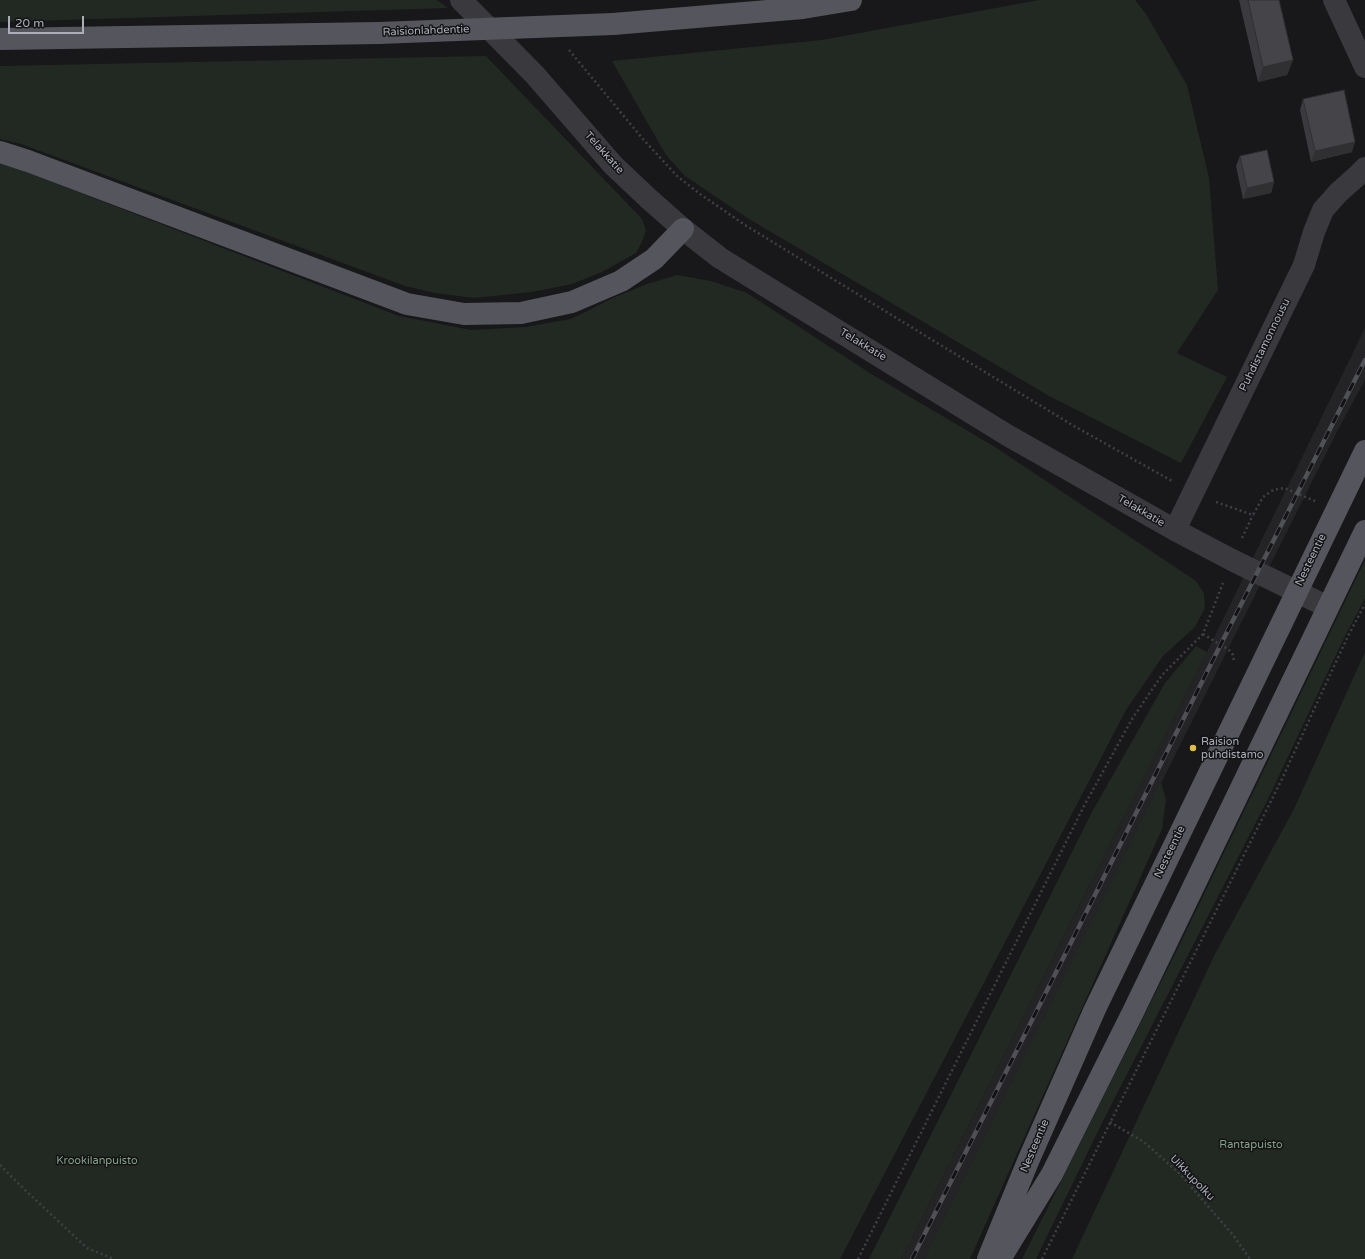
<!DOCTYPE html>
<html>
<head>
<meta charset="utf-8">
<style>
  body { margin:0 }
  #map { position:relative; width:1365px; height:1259px; overflow:hidden; background:#181719; font-family:"Varela Round",sans-serif }
  canvas { display:block }
  .scale { position:absolute; left:8px; top:16px; width:76px; height:18px; box-sizing:border-box; border:2px solid #abadb8; border-top:0; padding-left:5px; font-size:12px; line-height:14px; white-space:nowrap; color:#abadb8; -webkit-text-stroke:3px #131214; paint-order:stroke }
</style>
</head>
<body>
<div id="map">
<canvas width="1365" height="1259"></canvas>
<div class="scale">20 m</div>
</div>
<script>
const g = document.querySelector('canvas').getContext('2d');
g.lineJoin = 'round';
function fillPath(path, color) { g.fillStyle = color; g.fill(path, 'evenodd'); }
const toPath = rows => new Path2D(rows.map(r => 'M' + r).join(''));
function strokePath(path, color, width, dash) { g.strokeStyle = color; g.lineWidth = width; g.lineCap = dash ? 'butt' : 'round'; g.setLineDash(dash || []); g.stroke(path); }
function write(font, color, halo, rows, align = 'center') {
  g.font = font + ' "Varela Round",sans-serif'; g.lineWidth = 3; g.setLineDash([]); g.textBaseline = 'middle'; g.strokeStyle = halo; g.fillStyle = color; for (const [text, x, y, turn = 0] of rows) {
    g.save(); g.translate(x, y); g.rotate((+turn || 0) * Math.PI / 180); g.textAlign = isNaN(turn) ? turn : align; if (halo) g.strokeText(text, 0, 0); g.fillText(text, 0, 0); g.restore();
  }
}
const built = toPath([
  [1365,328,1365,380,1339,428,1222,661,924,1259,901,1259,1207,652]
]);
const green = toPath([
  [0,0,437,0,448,8,0,22],
  [1039,0,1135,0,1146,14,1187,85,1209,178,1218,290,1177,353,1227,377,1181,463,1049,396,749,219,685,176,666,155,612,61,822,40],
  [486,56,642,219,646,230,642,242,636,253,602,272,572,284,532,292,474,298,435,293,405,286,21,144,0,139,0,66],
  [0,164,16,168,399,316,471,330,525,327,571,319,615,297,647,284,677,275,711,281,747,293,873,375,995,447,1196,581,1204,593,1205,608,1195,627,1163,656,1126,710,840,1259,0,1259],
  [1365,560,1365,598,1343,640,1269,797,1103,1121,1036,1259,1022,1259,1177,950],
  [1196,646,1207,652,901,1259,869,1259,1092,812,1165,683],
  [1365,652,1365,1259,1072,1259,1215,954,1294,809],
  [1161,782,1166,800,1162,829,970,1259,924,1259]
]);
const path = toPath([
  [569,50,642,138,677,176,700,194,745,225,929,338,1074,426,1172,481],
  [1216,502,1253,515,1263,497,1273,490,1284,488,1315,501],
  [1242,538,1253,515],
  [1203,634,1229,650,1233,655,1234,662],
  [1110,1122,1144,1142,1181,1175,1233,1235,1250,1259],
  [0,1165,25,1190,87,1248,114,1259],
  [858,1259,1084,806,1132,719,1162,675,1203,634,1223,583],
  [1042,1259,1281,781,1348,636,1365,604]
]);
const minor = toPath([
  [461,0,535,75,613,165,649,199,683,229,720,258,1007,435,1175,530,1232,560,1328,607],
  [1334,0,1365,67],
  [1175,530,1304,265,1314,232,1323,210,1338,193,1357,176,1365,168]
]);
const major = toPath([
  [613,24,803,8,851,0],
  [0,39,379,33],
  [0,152,28,161,407,304,464,314,521,313,572,302,621,281,654,259,683,229],
  [988,1259,1029,1159,1095,1009,1365,451],
  [1000,1259,1052,1174,1133,1012,1365,531]
]);
const rail = toPath([
  [912,1259,1221,644,1365,360]
]);
const majorBridge = toPath([
  [379,33,613,24]
]);
const wall = toPath([
  [1239,0,1279,0,1293,60,1287,75,1258,82],
  [1303,99,1352,152,1311,162,1300,110],
  [1240,156,1274,182,1271,193,1243,199,1236,166]
]);
const shadedWall = toPath([
  [1293,60,1287,75,1258,82,1263,67],
  [1355,142,1352,152,1311,162,1315,151],
  [1274,182,1271,193,1243,199,1247,188]
]);
const building = toPath([
  [1248,0,1279,0,1293,60,1263,67,1248,0],
  [1344,90,1355,142,1315,151,1303,99,1344,90],
  [1267,150,1274,182,1247,188,1240,156,1267,150]
]);
const markers = [
  [1193,748,4,"#e1bd48"]
];
const streetNames = [
  ["Raisionlahdentie",426,31,-2],
  ["Telakkatie",604,153,48],
  ["Telakkatie",863,345,31],
  ["Puhdistamonnousu",1265,345,-64],
  ["Telakkatie",1141,511,30],
  ["Nesteentie",1311,560,-64],
  ["Nesteentie",1170,852,-64],
  ["Nesteentie",1035,1146,-67],
  ["Uikkupolku",1192,1178,46]
];
const poiNames = [
  ["Raision",1201,742],
  ["puhdistamo",1201,755]
];
const parkNames = [
  ["Rantapuisto",1251,1145],
  ["Krookilanpuisto",97,1161]
];
fillPath(built, '#242426');
fillPath(green, '#222923');
strokePath(path, '#3f4045', 2.5, [2, 3]);
strokePath(minor, '#39393e', 22);
strokePath(major, '#55565d', 22);
strokePath(rail, '#505157', 4.5);
strokePath(rail, '#131214', 3, [9]);
strokePath(majorBridge, '#55565d', 22);
fillPath(wall, '#3b3b3f');
fillPath(shadedWall, '#303033');
fillPath(building, '#454549');
strokePath(building, '#303033', 1);
for (const [x, y, r, color] of markers) { const dot = new Path2D(); dot.arc(x, y, r, 0, 2 * Math.PI); g.fillStyle = color; g.fill(dot); strokePath(dot, '#131214', 1.5); }
write('11px', '#abadb8', '#131214', streetNames);
write('11px', '#abadb8', '#131214', poiNames, 'left');
write('11px', '#84a189', '#131214', parkNames);
</script>
</body>
</html>
